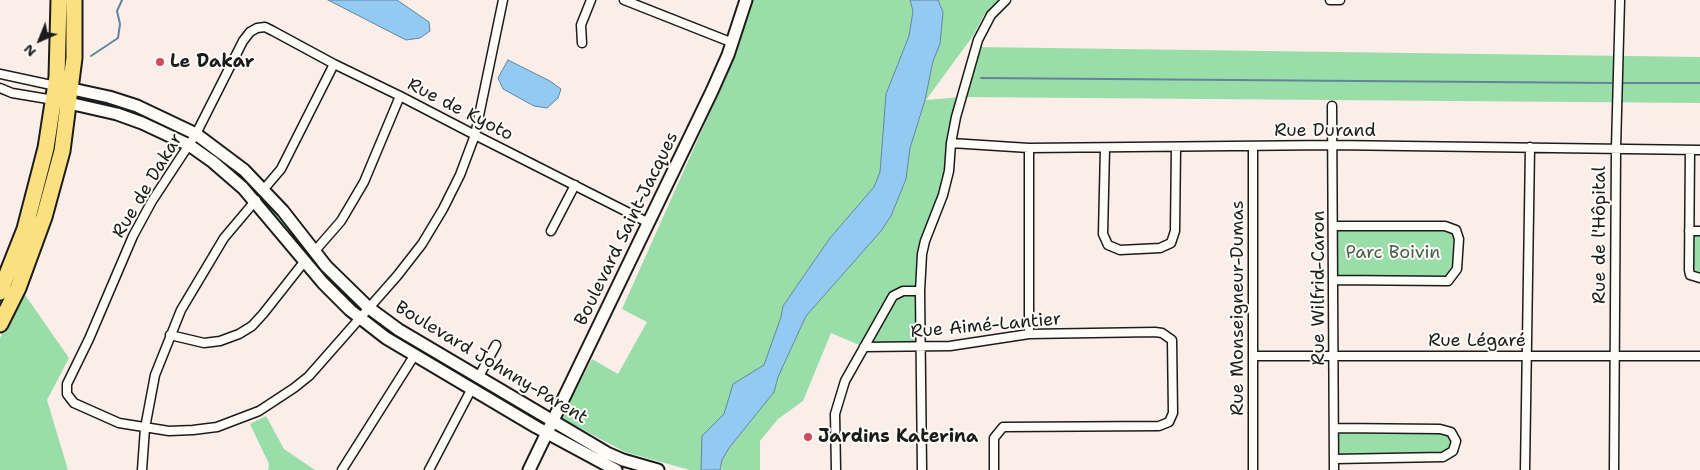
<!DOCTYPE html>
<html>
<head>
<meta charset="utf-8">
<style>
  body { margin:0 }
  #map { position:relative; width:1700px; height:470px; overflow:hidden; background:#fbeee9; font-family:"Shantell Sans",sans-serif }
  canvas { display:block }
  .north { position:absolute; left:15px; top:15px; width:50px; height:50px; -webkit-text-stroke:4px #fdfcf7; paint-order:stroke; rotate:224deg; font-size:14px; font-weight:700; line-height:20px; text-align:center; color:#1c1c1c }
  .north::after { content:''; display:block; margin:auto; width:18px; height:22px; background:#1c1c1c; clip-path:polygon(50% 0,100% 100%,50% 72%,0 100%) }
</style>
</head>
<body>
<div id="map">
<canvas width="1700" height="470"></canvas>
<div class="north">N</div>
</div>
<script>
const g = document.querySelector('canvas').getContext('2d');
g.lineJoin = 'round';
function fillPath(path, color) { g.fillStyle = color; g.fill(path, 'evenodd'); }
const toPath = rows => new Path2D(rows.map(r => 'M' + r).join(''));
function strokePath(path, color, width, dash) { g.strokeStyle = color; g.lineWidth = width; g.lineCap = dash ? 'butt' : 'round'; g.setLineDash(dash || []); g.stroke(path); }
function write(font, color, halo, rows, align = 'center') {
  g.font = font + ' "Shantell Sans",sans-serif'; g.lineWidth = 4; g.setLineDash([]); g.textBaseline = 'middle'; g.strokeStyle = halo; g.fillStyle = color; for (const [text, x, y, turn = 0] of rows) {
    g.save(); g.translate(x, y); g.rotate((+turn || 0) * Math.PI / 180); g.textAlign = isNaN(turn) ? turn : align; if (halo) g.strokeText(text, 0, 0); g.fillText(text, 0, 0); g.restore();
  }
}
const green = toPath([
  [753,0,910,0,913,11,909,36,886,94,880,172,874,187,830,238,783,306,781,317,764,365,733,384,724,414,703,436,701,470,690,470,625,452,561,418,592,359,618,374,647,322,622,309,732,63],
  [938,0,1001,0,1001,2,984,15,973,36,926,100,961,97,976,47,1700,57,1700,103,961,97,949,171,925,241,921,348,864,347,831,333,803,401,778,419,760,441,760,470,721,470,722,460,729,448,774,392,778,377,806,316,881,231,891,216,906,179,910,148,925,100,933,61,940,44,943,12],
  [79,95,129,108,169,124,182,134,180,136,90,102,78,98],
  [205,145,257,187,356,305,354,307,338,292,261,200,210,154,203,147],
  [1335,226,1445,226,1458,234,1453,278,1333,280],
  [1689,231,1700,231,1700,278,1690,275],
  [23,292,69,358,47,400,68,470,0,470,0,338],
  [377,319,540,419,538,422,420,355,383,329,375,320],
  [266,416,284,449,315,470,268,470,269,464,250,424],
  [1335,428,1440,429,1455,436,1449,455,1335,459]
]);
const water = toPath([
  [328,0,397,0,429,22,430,31,420,38,406,40,328,0],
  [910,0,938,0,943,12,940,44,933,61,925,100,910,148,906,179,891,216,881,231,806,316,778,377,774,392,729,448,722,460,720,470,701,470,702,436,724,414,733,384,764,365,781,317,783,306,830,238,874,187,880,172,886,94,909,36,913,11,910,0],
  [508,60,550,81,561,89,558,98,547,108,534,106,503,89,498,78,508,60]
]);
const stream = toPath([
  [91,56,118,38,120,24,117,11,122,0],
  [981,78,1612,83],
  [1623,83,1700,83]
]);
const street = toPath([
  [503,0,475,135,460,175,443,209,422,244,397,276,309,376,294,388,259,411,217,427,193,430,169,431,119,423,74,403,67,394,67,384,89,339,133,236,152,201,196,134,243,41,250,32,257,28,265,27,273,31,334,64,400,96,475,135,649,223],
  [624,0,733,43],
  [1330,0,1340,0],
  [582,43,581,25,591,0],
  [0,74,56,86],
  [0,88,12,93,54,100],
  [1332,106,1334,470],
  [951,143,1029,148,1332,145,1700,150],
  [1253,146,1253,470],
  [1029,148,1029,334],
  [1105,148,1103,234,1108,245,1120,250,1160,248,1171,243,1175,231,1176,147],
  [1690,150,1689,270,1690,275,1700,278],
  [264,189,281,169,334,64],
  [551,231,575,185],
  [1689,231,1700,231],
  [314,252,341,221,364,182,400,96],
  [1333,280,1448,281,1457,269,1459,239,1456,230,1445,226,1335,226],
  [170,335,204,343,220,341,239,334,252,326,263,314,304,262],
  [864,347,950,346,1029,334,1155,332,1162,333,1172,340,1173,413,1169,422,1159,426,1003,427,994,438,994,470],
  [1254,356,1700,356],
  [478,378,496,345],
  [1335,459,1443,457,1453,451,1456,441,1451,432,1440,429,1335,428],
  [142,470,145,428,155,375,181,310,224,238,256,200],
  [342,470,414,356],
  [429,470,471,390],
  [836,470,835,414,845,381,893,296,903,291,920,291],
  [922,470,920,291,922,254,925,241,943,195,949,171,951,143,956,117,978,40,991,15,1006,0],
  [1525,470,1530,147],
  [1614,470,1616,148,1620,0]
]);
const secondary = toPath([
  [63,87,109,97,137,106,196,134,244,170,283,211,326,266,369,308,399,330,607,453,623,460,658,470],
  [60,101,117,114,142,123,189,145,213,162,243,188,323,283,350,310,386,338,536,427,616,470],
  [529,470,712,91,728,55,746,0]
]);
const highway = toPath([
  [0,292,25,229,46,148,57,77,59,0],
  [0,324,18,288,44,217,62,151,74,58,74,0]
]);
const markers = [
  [160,62,5,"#d1495b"],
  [808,437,5,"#d1495b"]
];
const poiNames = [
  ["Le Dakar",170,62],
  ["Jardins Katerina",818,437]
];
const streetNames = [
  ["Rue de Kyoto",460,110,27],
  ["Rue Durand",1325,131],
  ["Rue de Dakar",148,186,-59],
  ["Boulevard Saint-Jacques",627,229,-64],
  ["Rue de l'Hôpital",1600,235,-90],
  ["Rue Wilfrid-Caron",1319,288,-90],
  ["Rue Monseigneur-Dumas",1238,308,-90],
  ["Rue Aimé-Lantier",986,326,-5],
  ["Rue Légaré",1477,341],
  ["Boulevard Johnny-Parent",491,363,31]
];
const parkNames = [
  ["Parc Boivin",1393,253]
];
fillPath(green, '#99dda9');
fillPath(water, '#93caf2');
strokePath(water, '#63849c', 1);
strokePath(stream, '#63849c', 2);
strokePath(street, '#1c1c1c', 11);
strokePath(secondary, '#1c1c1c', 15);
strokePath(highway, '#1c1c1c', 19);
strokePath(street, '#fdfcf7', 8);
strokePath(secondary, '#fdfcf7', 11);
strokePath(highway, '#fbe080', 15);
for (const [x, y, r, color] of markers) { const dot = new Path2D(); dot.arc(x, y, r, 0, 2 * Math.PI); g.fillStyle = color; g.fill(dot); strokePath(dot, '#fdfcf7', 2); }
write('bold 18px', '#1c1c1c', '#fdfcf7', poiNames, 'left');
write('18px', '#1c1c1c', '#fdfcf7', streetNames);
write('18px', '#48604d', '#fdfcf7', parkNames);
</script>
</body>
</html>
